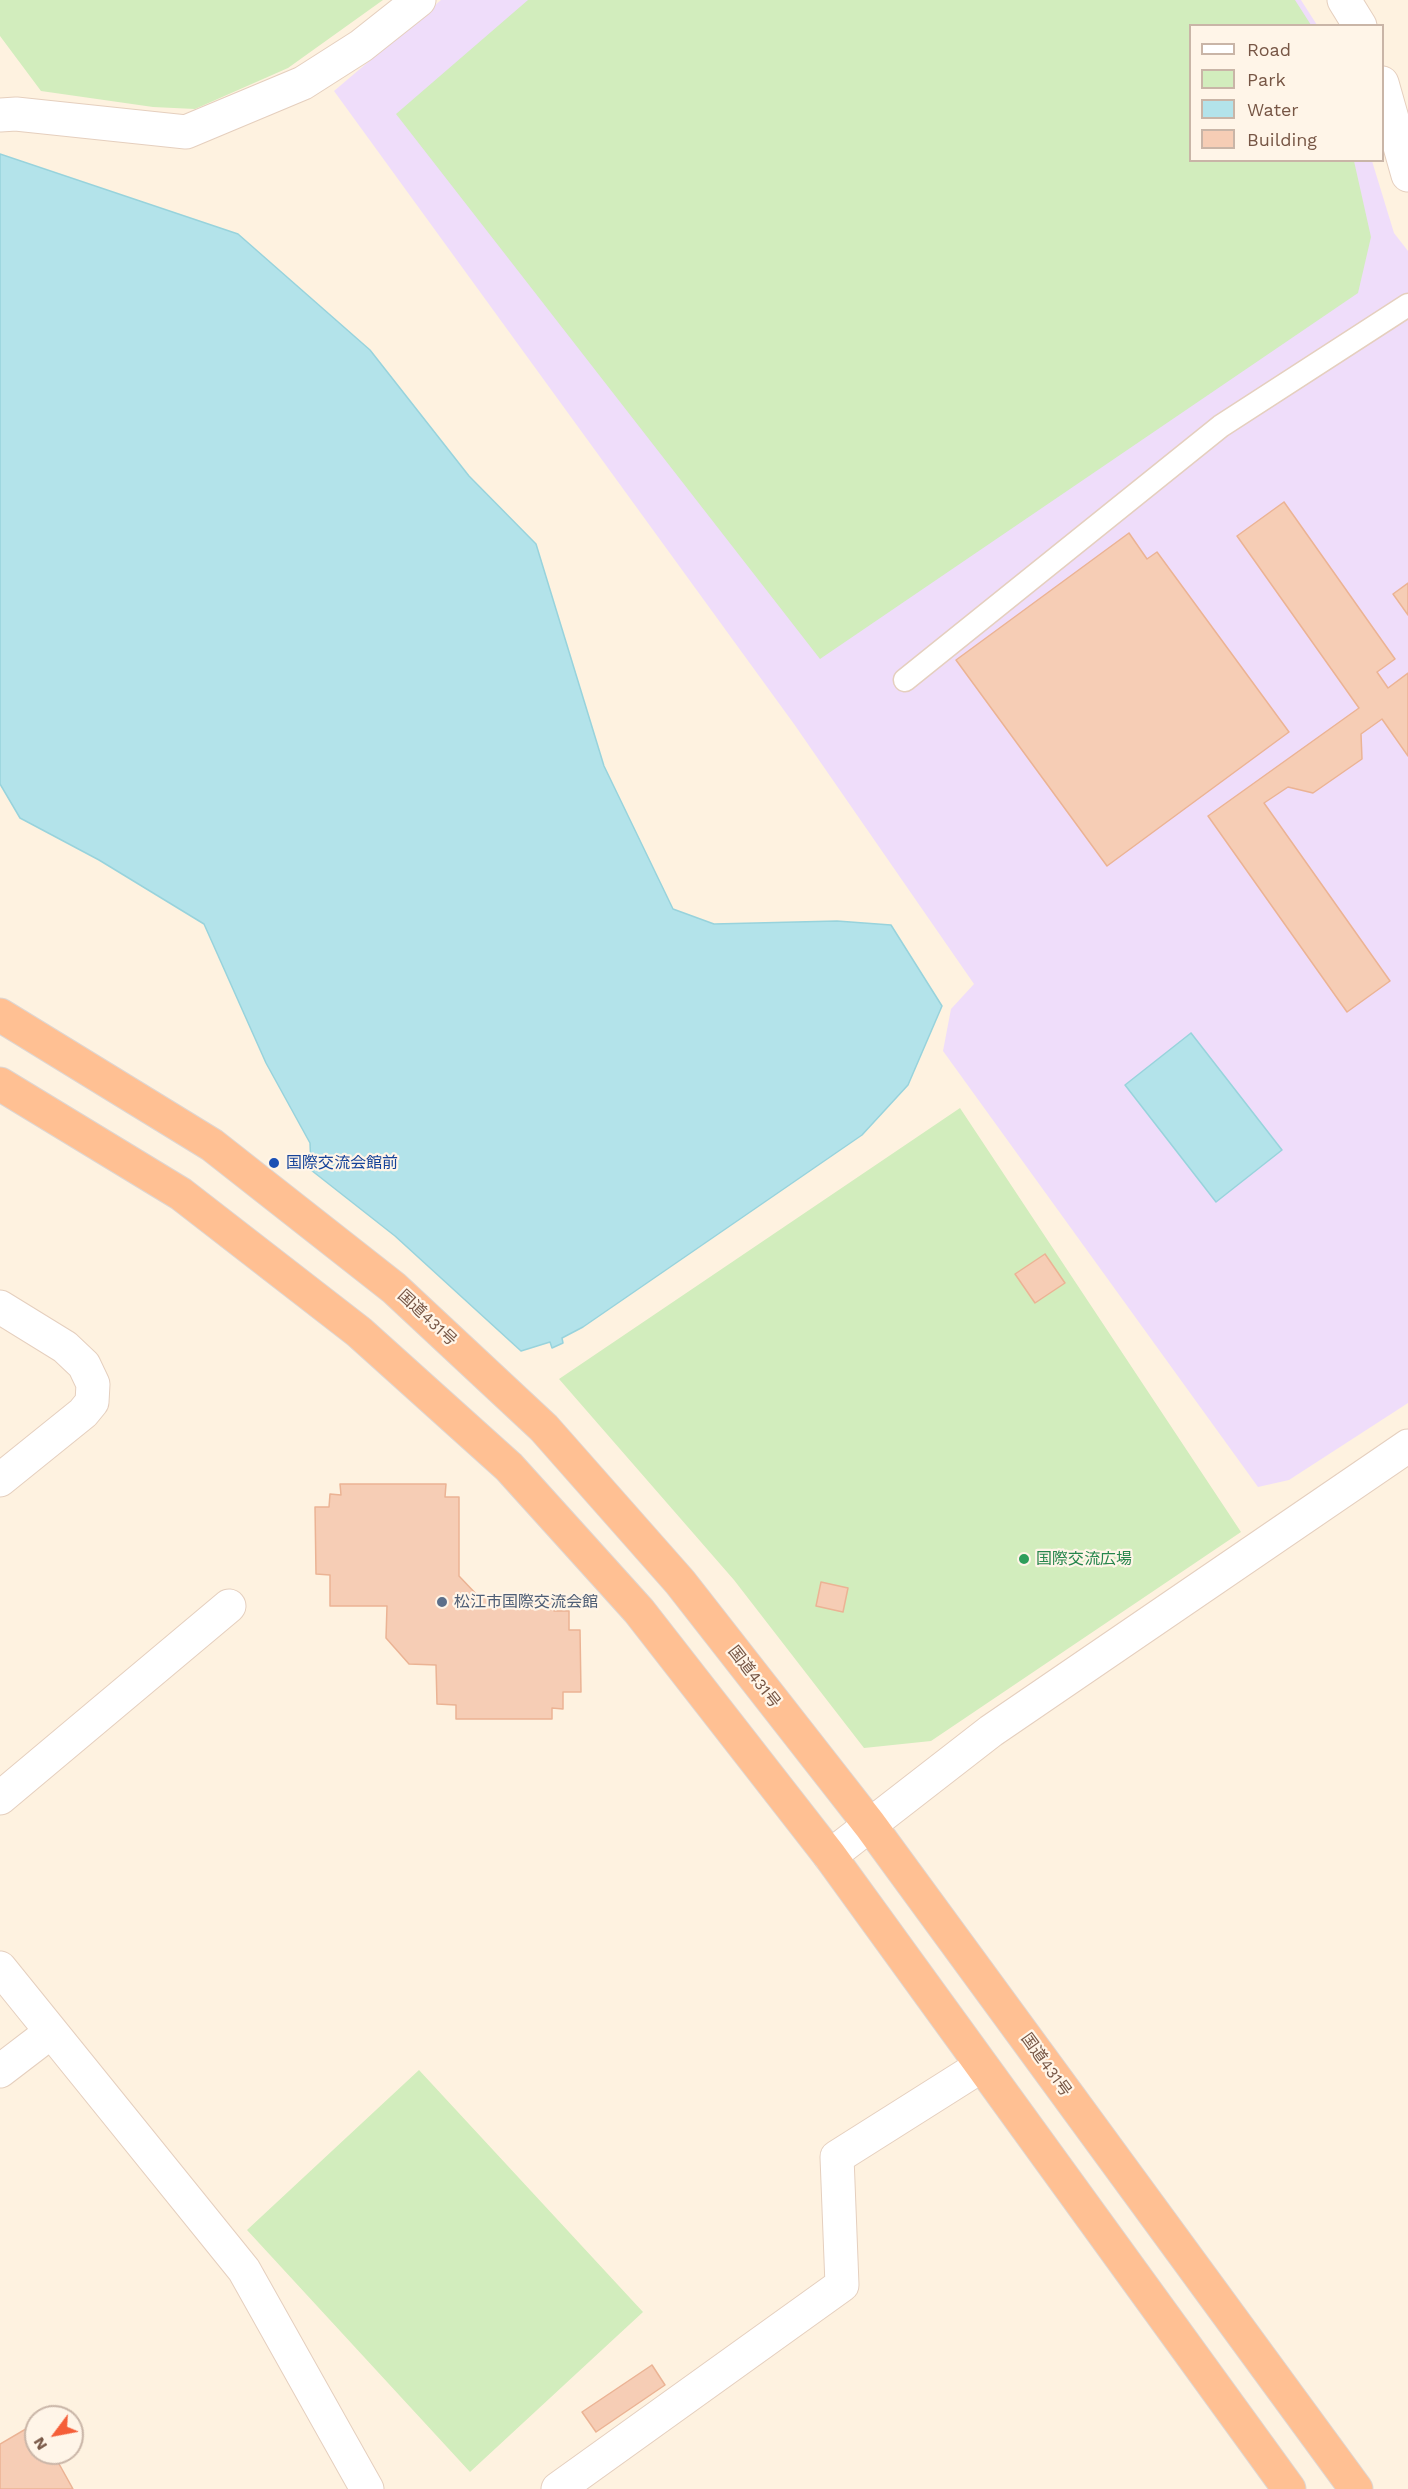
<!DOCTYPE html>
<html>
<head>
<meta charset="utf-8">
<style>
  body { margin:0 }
  #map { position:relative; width:1408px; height:2489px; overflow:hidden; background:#fef2e0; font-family:"Work Sans",sans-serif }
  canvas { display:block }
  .legend { position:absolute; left:1189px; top:24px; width:195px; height:138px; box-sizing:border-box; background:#fff5e8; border:2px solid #c9b5a7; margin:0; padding:8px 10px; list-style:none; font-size:18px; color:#775645 }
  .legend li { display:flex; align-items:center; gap:12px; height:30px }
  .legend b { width:30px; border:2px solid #c9b5a7 }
  .north { position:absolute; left:24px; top:2405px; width:60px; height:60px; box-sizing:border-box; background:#fff5e8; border:2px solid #c9b5a7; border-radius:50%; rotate:238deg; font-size:16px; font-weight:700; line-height:24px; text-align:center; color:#775645 }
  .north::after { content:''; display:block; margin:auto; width:21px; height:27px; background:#f55e38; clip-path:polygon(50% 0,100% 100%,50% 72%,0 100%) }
</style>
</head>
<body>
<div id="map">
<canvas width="1408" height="2489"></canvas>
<ul class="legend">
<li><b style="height:8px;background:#fff"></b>Road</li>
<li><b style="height:16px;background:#d2edbd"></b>Park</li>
<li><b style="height:16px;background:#b3e3ea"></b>Water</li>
<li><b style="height:16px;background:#f6cdb5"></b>Building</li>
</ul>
<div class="north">N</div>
</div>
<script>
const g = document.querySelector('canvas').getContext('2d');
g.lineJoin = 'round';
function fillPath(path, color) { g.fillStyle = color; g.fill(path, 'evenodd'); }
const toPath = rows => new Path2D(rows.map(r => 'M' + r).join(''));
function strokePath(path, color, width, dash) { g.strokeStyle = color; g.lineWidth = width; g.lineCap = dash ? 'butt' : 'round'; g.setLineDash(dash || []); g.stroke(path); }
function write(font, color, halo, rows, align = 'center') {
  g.font = font + ' "Work Sans","Noto Sans JP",sans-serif'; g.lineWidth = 4.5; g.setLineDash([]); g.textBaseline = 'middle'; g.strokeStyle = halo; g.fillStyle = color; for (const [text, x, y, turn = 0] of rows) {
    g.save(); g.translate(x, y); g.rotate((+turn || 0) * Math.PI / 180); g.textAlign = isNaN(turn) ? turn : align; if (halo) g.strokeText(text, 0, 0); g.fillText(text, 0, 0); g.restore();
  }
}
const education = toPath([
  [441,0,1301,0,1317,25,1190,26,1190,160,1372,161,1394,233,1408,251,1408,1403,1289,1480,1258,1487,943,1051,951,1009,974,984,794,724,334,91]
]);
const green = toPath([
  [0,0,383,0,288,68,195,109,153,107,41,91,0,36],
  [528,0,1295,0,1311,25,1190,26,1190,160,1354,161,1371,237,1358,293,820,659,396,114],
  [960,1108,1241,1532,931,1741,864,1748,734,1580,559,1379],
  [419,2070,643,2312,470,2472,247,2230]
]);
const water = toPath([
  [0,154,238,234,370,350,469,476,536,544,604,766,673,909,714,924,837,921,891,925,942,1006,908,1085,862,1135,583,1327,562,1338,563,1343,552,1348,550,1342,521,1351,395,1236,311,1170,310,1143,266,1063,204,924,99,860,20,818,0,784,0,154],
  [1191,1033,1282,1150,1216,1202,1125,1085,1191,1033]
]);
const building = toPath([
  [1284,502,1395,659,1377,672,1388,688,1408,673,1408,756,1382,719,1361,734,1362,759,1313,793,1288,787,1264,803,1390,981,1347,1012,1208,816,1359,708,1237,536,1284,502],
  [1129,533,1147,559,1157,552,1289,732,1107,866,956,660,1129,533],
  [1408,583,1408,615,1393,594,1408,583],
  [1045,1254,1065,1283,1035,1303,1015,1274,1045,1254],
  [340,1484,446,1484,445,1497,459,1497,459,1576,479,1597,554,1596,554,1611,569,1611,569,1630,580,1630,581,1692,563,1692,563,1709,552,1708,552,1719,456,1719,456,1705,437,1704,436,1665,409,1664,386,1638,387,1606,330,1606,330,1575,316,1574,315,1507,329,1507,330,1494,341,1495,340,1484],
  [821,1582,848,1588,843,1612,816,1606,821,1582],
  [652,2365,665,2385,596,2432,582,2412,652,2365],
  [36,2423,36,2453,53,2453,73,2489,0,2489,0,2444,36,2423]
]);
const service = toPath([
  [905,680,1221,426,1408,305]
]);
const minor = toPath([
  [1344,0,1360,26],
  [1382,83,1408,175],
  [0,115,16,114,186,132,303,83,361,46,419,0],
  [0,1307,65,1347,84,1365,93,1384,92,1402,83,1413,0,1480],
  [0,1798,229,1606],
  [0,1968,244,2270,367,2489],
  [0,2071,51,2032],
  [558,2489,842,2285,837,2157,981,2066]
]);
const tertiary = toPath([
  [830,1856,991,1731,1408,1446]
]);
const trunk = toPath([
  [0,1015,212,1145,394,1288,544,1428,680,1582,870,1825,1356,2489],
  [0,1084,181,1194,359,1332,509,1467,639,1611,830,1856,1289,2489]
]);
const markers = [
  [274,1163,6,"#1a4fb4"],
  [1024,1559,6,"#2e9e5b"],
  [442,1602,6,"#5c6f8a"]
];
const transitNames = [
  ["国際交流会館前",286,1163]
];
const streetNames = [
  ["国道431号",427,1318,43],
  ["国道431号",754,1677,52],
  ["国道431号",1046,2065,54]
];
const leisureNames = [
  ["国際交流広場",1036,1559]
];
const serviceNames = [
  ["松江市国際交流会館",454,1602]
];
fillPath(education, '#efddfa');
fillPath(green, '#d2edbd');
fillPath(water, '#b3e3ea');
strokePath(water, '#98d3dc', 1.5);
fillPath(building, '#f6cdb5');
strokePath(building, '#ebb394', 1.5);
strokePath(service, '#e5cfbe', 25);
strokePath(minor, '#e5cfbe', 35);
strokePath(tertiary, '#e5cfbe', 35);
strokePath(trunk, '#ded6d2', 35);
strokePath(service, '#fff', 22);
strokePath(minor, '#fff', 33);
strokePath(tertiary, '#fff', 33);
strokePath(trunk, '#ffc093', 33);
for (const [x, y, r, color] of markers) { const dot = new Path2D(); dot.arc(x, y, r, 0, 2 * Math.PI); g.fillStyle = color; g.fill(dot); strokePath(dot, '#fff5e8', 2); }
write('16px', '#164399', '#fff5e8', transitNames, 'left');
write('16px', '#775645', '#fff5e8', streetNames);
write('16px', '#27864d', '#fff5e8', leisureNames, 'left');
write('16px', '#4e5e75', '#fff5e8', serviceNames, 'left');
</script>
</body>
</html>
